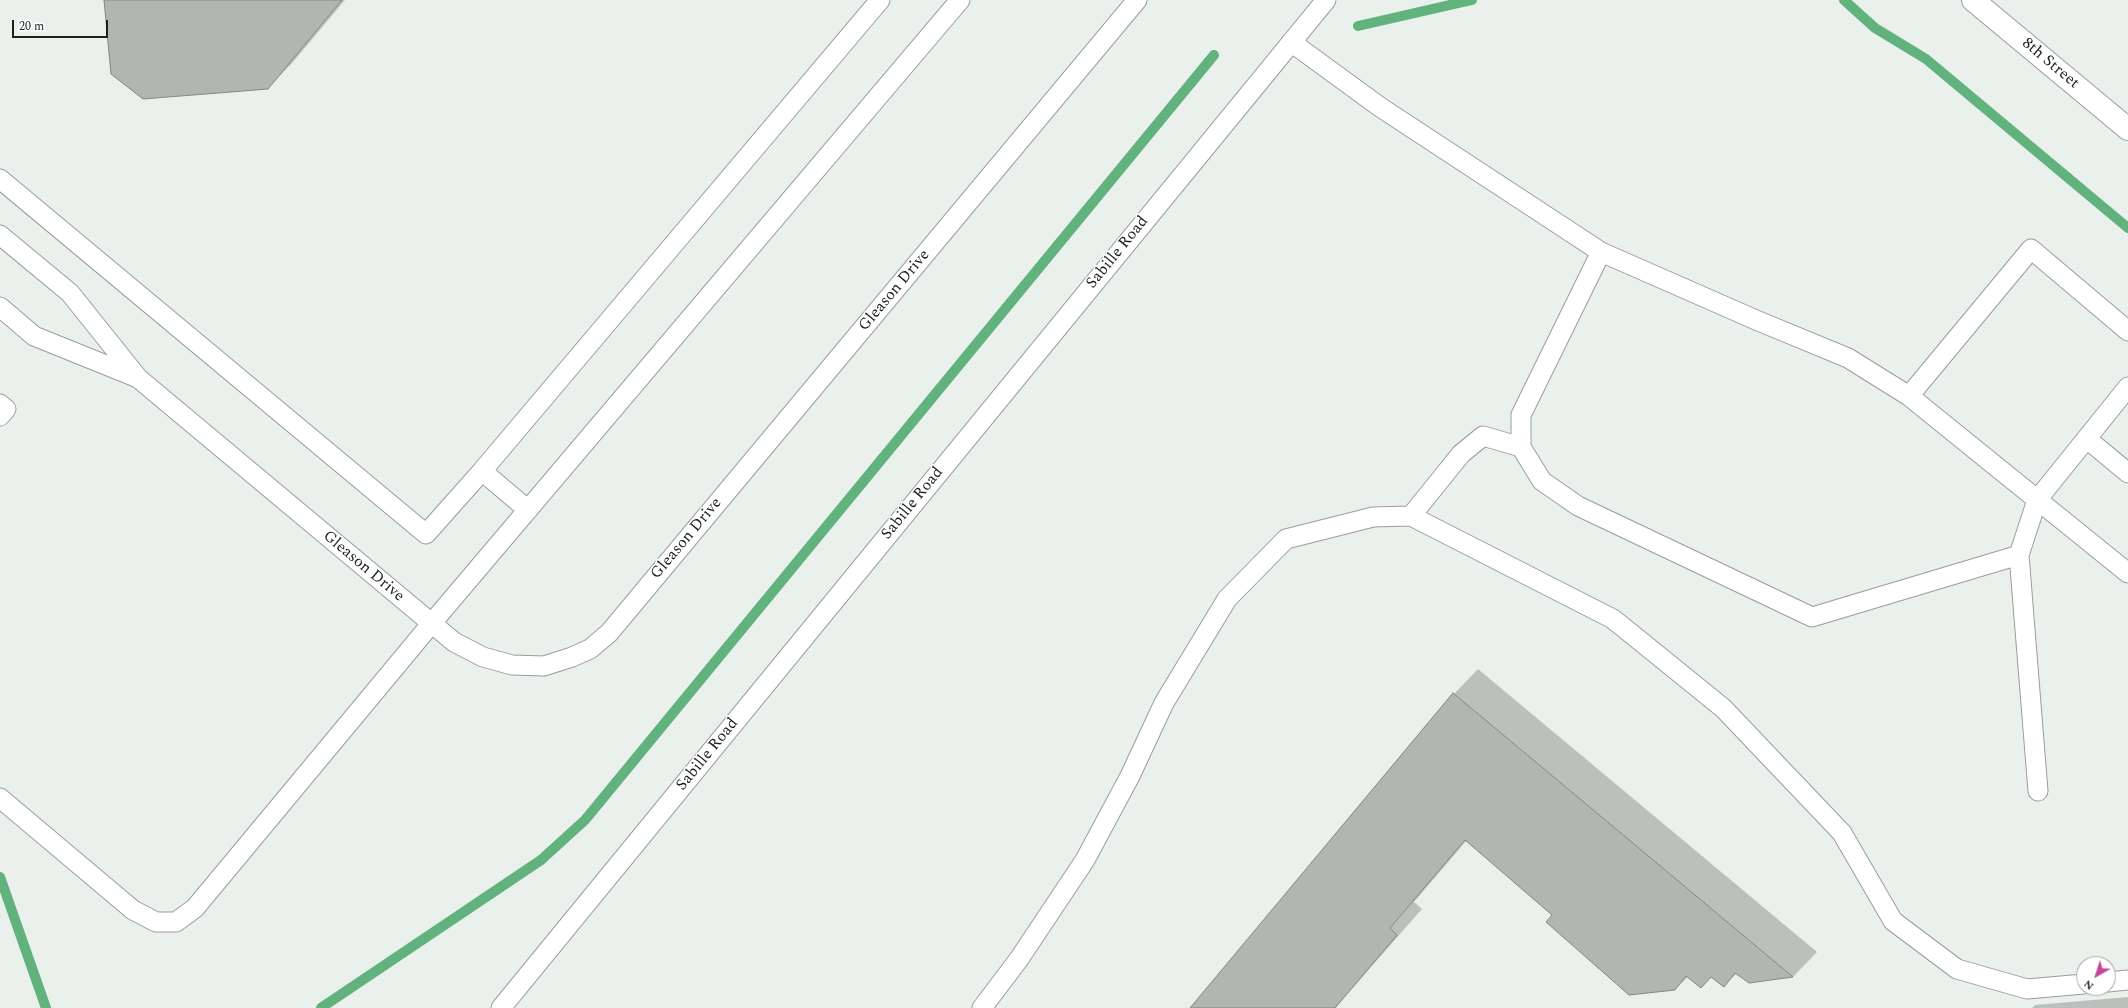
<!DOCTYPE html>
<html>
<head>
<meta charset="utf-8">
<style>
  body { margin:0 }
  #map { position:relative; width:2128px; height:1008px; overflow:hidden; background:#eaf0eb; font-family:Spectral,serif }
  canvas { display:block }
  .north { position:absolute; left:2076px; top:956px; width:40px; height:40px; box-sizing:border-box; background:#fff; border:1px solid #a5a5a5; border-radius:50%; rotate:219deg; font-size:11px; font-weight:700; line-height:16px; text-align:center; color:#1d1f1e }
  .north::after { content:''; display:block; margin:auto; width:14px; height:18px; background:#c44797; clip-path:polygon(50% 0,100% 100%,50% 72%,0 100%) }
  .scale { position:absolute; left:12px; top:20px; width:96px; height:18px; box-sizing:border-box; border:2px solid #1d1f1e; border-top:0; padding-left:5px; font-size:12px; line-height:14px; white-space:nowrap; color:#1d1f1e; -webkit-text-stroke:3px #fff; paint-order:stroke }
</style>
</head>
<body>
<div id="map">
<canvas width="2128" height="1008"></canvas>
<div class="north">N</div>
<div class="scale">20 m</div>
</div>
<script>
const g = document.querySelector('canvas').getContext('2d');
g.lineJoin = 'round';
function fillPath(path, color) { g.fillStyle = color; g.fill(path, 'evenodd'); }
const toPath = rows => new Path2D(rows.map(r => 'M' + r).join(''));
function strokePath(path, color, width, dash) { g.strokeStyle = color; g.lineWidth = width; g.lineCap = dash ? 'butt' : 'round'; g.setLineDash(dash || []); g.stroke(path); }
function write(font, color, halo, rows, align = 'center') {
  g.font = font + ' Spectral,serif'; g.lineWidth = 3; g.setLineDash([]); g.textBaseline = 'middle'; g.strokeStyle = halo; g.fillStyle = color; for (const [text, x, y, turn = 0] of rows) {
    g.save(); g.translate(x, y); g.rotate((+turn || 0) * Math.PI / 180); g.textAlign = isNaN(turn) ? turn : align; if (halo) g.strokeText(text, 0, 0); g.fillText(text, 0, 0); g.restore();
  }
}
const shadow = toPath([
  [105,0,345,0,293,62,268,88],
  [1478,669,1817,952,1793,977,1750,982,1737,973,1724,986,1712,976,1701,987,1688,977,1675,989,1554,915,1467,840,1414,902,1422,909,1335,1008,1191,1008,1454,694],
  [2128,997,2128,1008,2032,1008,2035,1005]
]);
const stream = toPath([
  [1844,0,1875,28,1926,59,2128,228],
  [1358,26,1472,0],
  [0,877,46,1008],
  [321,1008,541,860,585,820,1214,55]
]);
const building = toPath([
  [104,0,342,0,268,89,143,99,111,74,104,0],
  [1453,693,1622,834,1793,977,1749,983,1735,973,1724,987,1711,977,1701,988,1686,976,1675,990,1629,995,1546,922,1552,915,1465,840,1390,928,1397,935,1335,1008,1190,1008,1453,693]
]);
const lane = toPath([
  [1291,42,1380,107,1601,252,1756,320,1848,358,1909,396,2128,573],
  [0,179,426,534,482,471],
  [0,235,70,293,138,378,34,336,0,307],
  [1601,252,1521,415,1521,447,1542,481,1578,506,1812,617,2019,555],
  [138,378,454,642,483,657,512,665,544,666,572,657,590,649,609,633,1137,0],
  [1909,396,2031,249,2128,331],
  [0,404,6,409,0,416],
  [2087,439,2128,473],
  [528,510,482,471,880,0],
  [1411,516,1461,454,1483,436,1521,447],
  [2038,791,2019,555,2037,500,2128,387],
  [0,798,133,910,156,922,176,922,195,908,431,624,960,0],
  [2108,982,2128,980],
  [501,1008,1326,0],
  [982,1008,1019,959,1085,860,1130,776,1164,703,1227,599,1286,539,1373,517,1411,516,1613,619,1723,708,1842,833,1893,921,1957,969,2027,989,2084,984]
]);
const street = toPath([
  [1973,0,2128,129]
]);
const streetNames = [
  ["8th Street",2050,64,40],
  ["Sabille Road",1118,253,-51],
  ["Gleason Drive",895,291,-50],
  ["Sabille Road",913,504,-51],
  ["Gleason Drive",687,539,-50],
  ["Gleason Drive",363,567,40],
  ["Sabille Road",708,755,-51]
];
fillPath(shadow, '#0003');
strokePath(stream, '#61b27c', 10);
fillPath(building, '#b1b6b2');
strokePath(building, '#828784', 1);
strokePath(lane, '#999e9a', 21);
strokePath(street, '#999e9a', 24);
strokePath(lane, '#fff', 19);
strokePath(street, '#fff', 22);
write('16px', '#1d1f1e', '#fff', streetNames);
</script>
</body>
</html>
